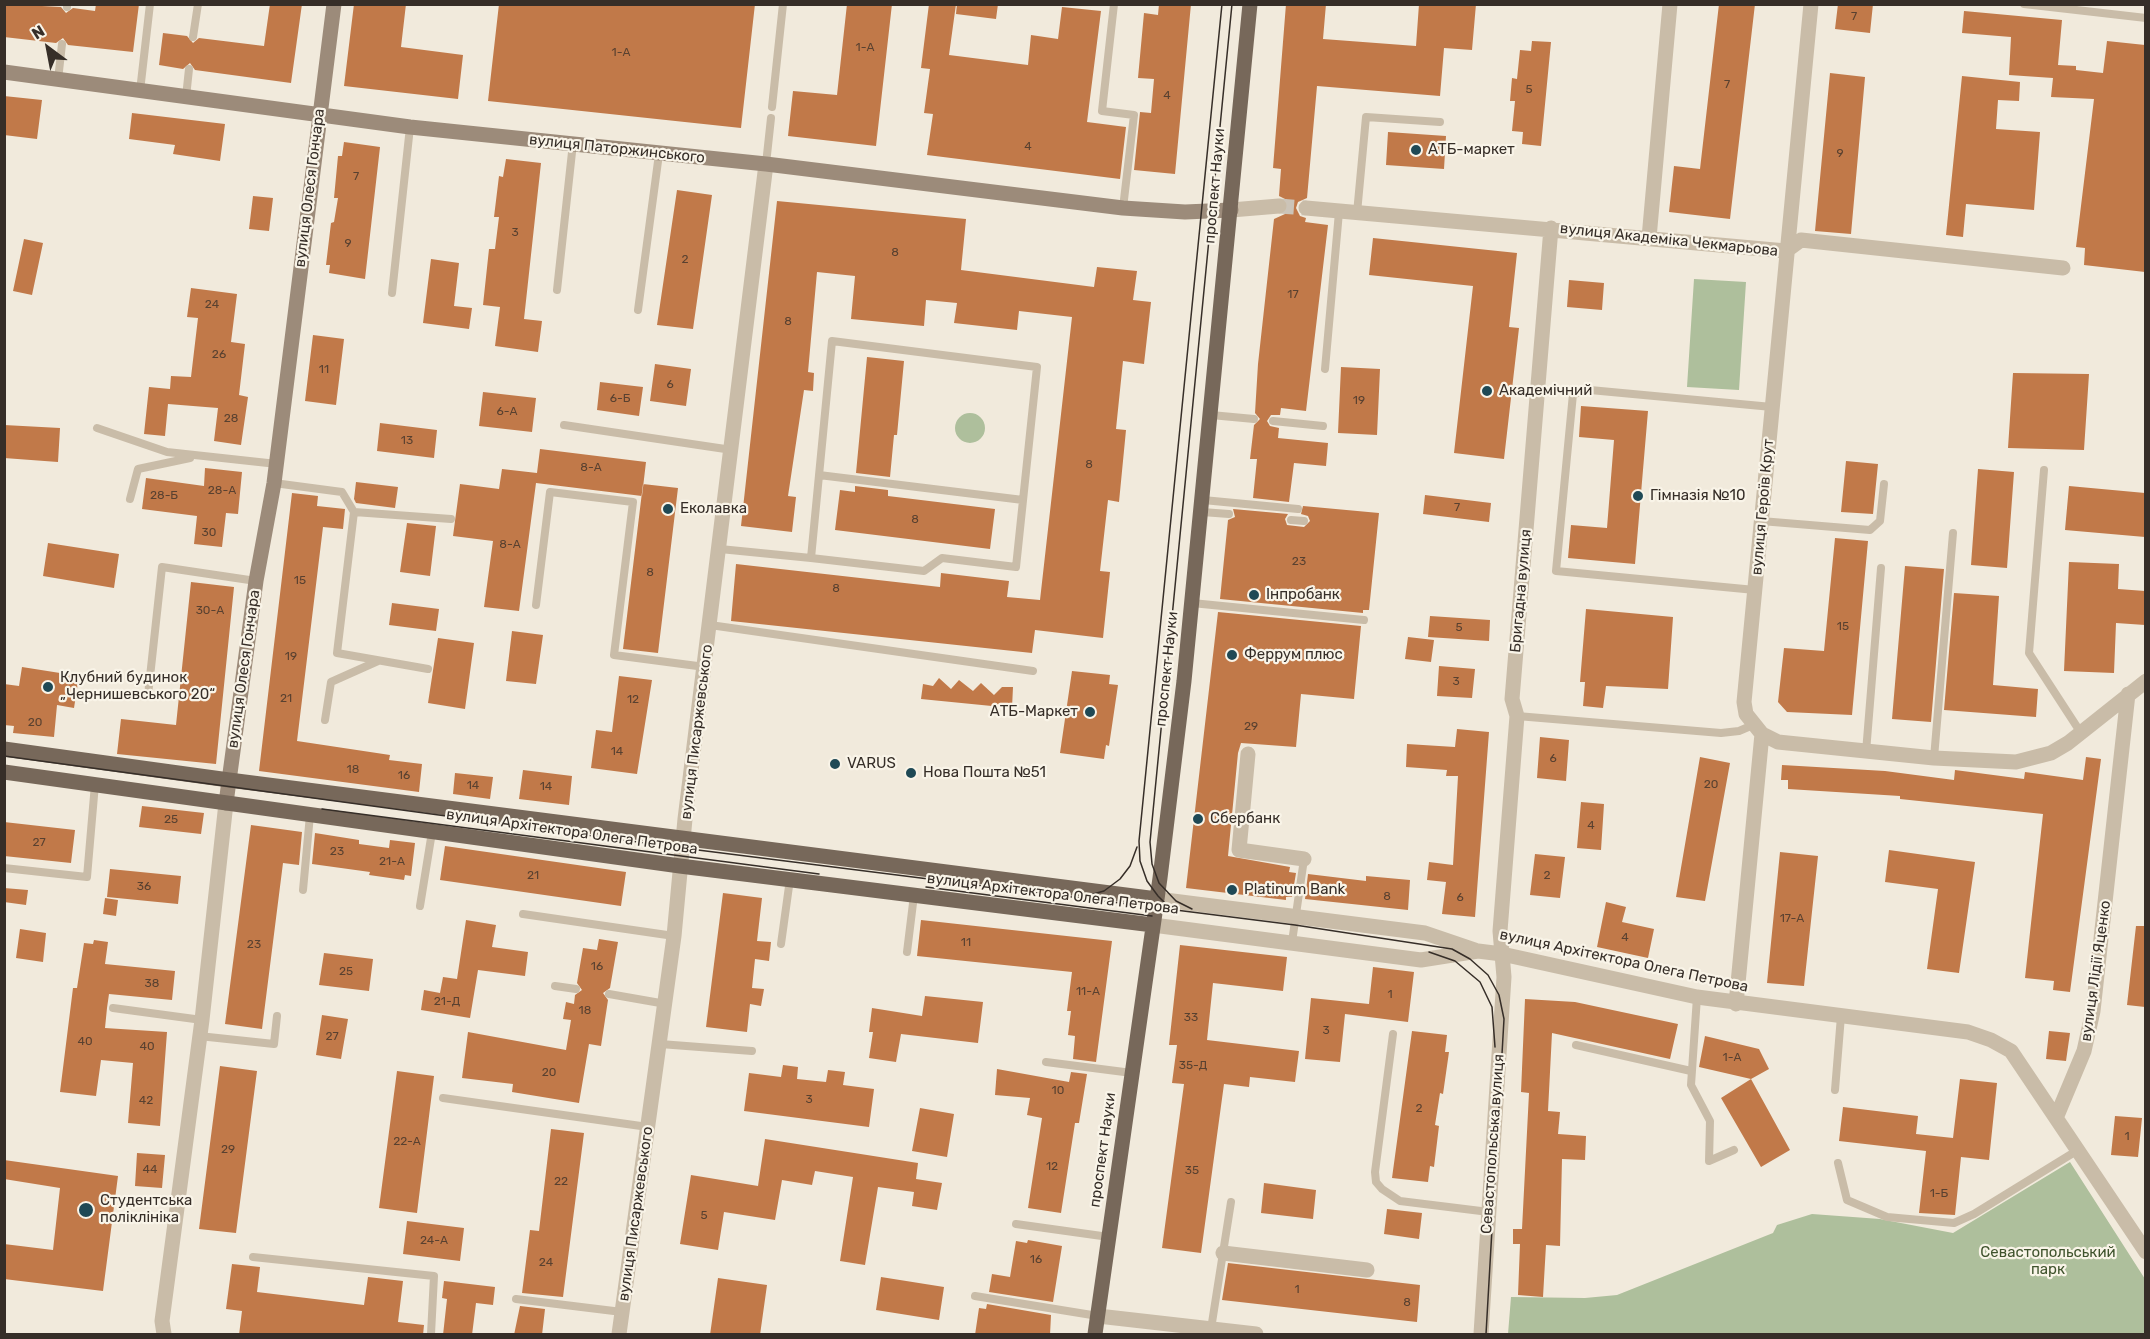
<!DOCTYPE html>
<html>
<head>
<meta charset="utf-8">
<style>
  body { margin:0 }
  #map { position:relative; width:2150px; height:1339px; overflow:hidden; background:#f1eadc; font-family:Rubik,sans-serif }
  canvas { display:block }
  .frame { position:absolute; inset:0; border:6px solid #362e28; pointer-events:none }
  .north { position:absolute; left:18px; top:18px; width:60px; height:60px; -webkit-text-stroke:4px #f9f4e8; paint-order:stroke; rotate:328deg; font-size:16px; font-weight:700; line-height:24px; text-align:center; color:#362e28 }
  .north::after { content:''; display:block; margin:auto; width:21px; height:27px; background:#362e28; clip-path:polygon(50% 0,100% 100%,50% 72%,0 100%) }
</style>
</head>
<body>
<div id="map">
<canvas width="2150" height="1339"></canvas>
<div class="frame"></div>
<div class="north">N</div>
</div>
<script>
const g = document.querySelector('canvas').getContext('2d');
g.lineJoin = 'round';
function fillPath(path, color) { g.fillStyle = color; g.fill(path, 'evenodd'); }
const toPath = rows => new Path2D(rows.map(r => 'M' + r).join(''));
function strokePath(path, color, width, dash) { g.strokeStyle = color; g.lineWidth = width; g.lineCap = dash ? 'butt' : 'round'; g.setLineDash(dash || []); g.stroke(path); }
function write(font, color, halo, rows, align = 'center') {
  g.font = font + ' Rubik,sans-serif'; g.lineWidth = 4.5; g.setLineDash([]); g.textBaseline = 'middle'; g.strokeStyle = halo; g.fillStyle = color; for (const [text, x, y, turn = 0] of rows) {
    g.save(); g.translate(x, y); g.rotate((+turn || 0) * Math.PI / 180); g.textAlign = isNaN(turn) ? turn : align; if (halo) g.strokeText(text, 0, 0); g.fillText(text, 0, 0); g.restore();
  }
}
const green = toPath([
  [1694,279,1746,282,1739,390,1687,387],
  '955 428a15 15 0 1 1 30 0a15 15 0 1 1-30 0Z',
  [2070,1162,2145,1279,2145,1334,1508,1334,1511,1297,1585,1298,1617,1295,1773,1233,1777,1225,1812,1214,1880,1219,1953,1233]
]);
const building = toPath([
  [4,4,61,7,66,13,73,8,95,11,96,4,139,4,133,52,68,45,63,38,56,43,4,37],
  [270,4,302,4,291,83,195,70,190,63,183,69,159,65,163,33,187,36,193,43,199,38,264,46],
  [354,4,406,4,401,47,463,55,458,99,344,86],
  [499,4,755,4,741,128,488,101],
  [847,4,892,4,876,146,788,136,793,91,837,95],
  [929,4,956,4,949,55,1028,65,1031,35,1058,39,1062,7,1101,11,1087,122,1126,127,1120,179,927,155,933,114,924,113,930,69,921,68],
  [957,4,998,4,996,19,956,14],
  [1159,4,1191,4,1175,174,1134,170,1140,112,1151,113,1154,79,1138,78,1144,13,1158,15],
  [1286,4,1326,4,1323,39,1416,46,1419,4,1476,4,1472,50,1444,48,1440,96,1317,86,1307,198,1298,202,1296,208,1300,216,1306,218,1305,222,1328,225,1306,411,1281,408,1280,415,1271,415,1267,421,1270,426,1279,428,1278,438,1328,443,1326,466,1294,463,1289,502,1253,498,1257,459,1250,459,1254,425,1260,419,1255,413,1258,364,1274,219,1285,214,1289,206,1287,200,1279,196,1281,169,1273,168],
  [1719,4,1755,4,1730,219,1669,212,1674,166,1700,169],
  [1838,4,1873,4,1870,33,1835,29],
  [1964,11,2062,20,2058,65,2076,66,2076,70,2103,73,2107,41,2145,45,2145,272,2084,265,2085,248,2076,247,2094,99,2051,97,2053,78,2009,75,2011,37,1962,33],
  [1532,41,1551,42,1541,146,1522,144,1523,132,1512,131,1515,101,1510,101,1512,78,1517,79,1520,50,1531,51],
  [1830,73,1865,77,1851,234,1815,231],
  [1962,76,2020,82,2019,101,1998,100,1996,129,2040,132,2034,210,1966,204,1963,237,1946,235],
  [4,96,42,100,37,139,4,135],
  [132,113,225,124,220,161,173,154,175,145,129,139],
  [1388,132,1446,136,1444,169,1386,165],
  [344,142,380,147,365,279,329,273,330,265,326,265,331,223,334,222,338,198,334,198,338,156,342,156],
  [506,159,541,163,524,319,542,321,538,352,495,346,500,307,483,305,489,249,495,249,499,217,494,217,499,176,503,177],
  [677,190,712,195,693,329,657,325],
  [253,196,273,198,269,231,249,229],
  [777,201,966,219,961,270,1094,287,1097,267,1137,271,1133,300,1151,302,1144,364,1123,361,1116,429,1126,430,1119,502,1108,500,1100,571,1110,572,1103,638,1035,630,1032,653,731,621,736,564,940,587,941,573,1009,581,1007,597,1040,600,1072,317,1019,311,1017,330,954,323,957,303,926,300,924,326,851,319,855,276,817,272,808,372,814,373,813,391,804,390,788,496,796,497,792,532,741,526],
  [1373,238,1517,253,1509,327,1519,328,1504,459,1454,453,1473,286,1369,275],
  [24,239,43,243,32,295,13,291],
  [431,259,459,263,454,306,472,308,469,329,423,323],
  [1569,280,1604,283,1602,310,1567,307],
  [191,288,237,294,231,342,245,344,239,395,248,397,241,445,214,441,218,408,168,404,165,436,144,434,149,387,170,389,171,376,191,377,198,318,187,317],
  [313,335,344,339,336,405,305,401],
  [867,357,904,361,897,435,894,435,890,477,856,473],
  [655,364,691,369,686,406,650,401],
  [1341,367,1380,369,1377,435,1338,433],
  [2013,373,2089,374,2084,450,2008,448],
  [600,382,643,387,639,416,597,410],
  [483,392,536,398,532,432,479,426],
  [1581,406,1648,411,1635,564,1568,558,1571,525,1607,528,1614,440,1579,437],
  [380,423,437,430,434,458,377,451],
  [4,425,60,428,58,462,4,458],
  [540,449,646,462,642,496,536,483,519,611,484,607,493,541,453,536,460,484,499,489,502,469,537,473],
  [1846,461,1878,464,1873,514,1841,512],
  [205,468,242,472,238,514,226,513,222,547,194,544,197,516,142,509,146,478,204,486],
  [1978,469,2014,472,2007,568,1971,565],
  [356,482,398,487,395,508,356,503,354,499],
  [643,484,678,488,658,653,623,649],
  [855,486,888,490,888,496,995,509,990,549,835,530,840,490,855,492],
  [2069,486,2145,493,2145,537,2065,530],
  [292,493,318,496,317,506,345,509,343,529,323,527,297,741,390,755,389,760,422,764,419,792,259,771],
  [1425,495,1491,503,1489,522,1423,514],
  [1303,506,1379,513,1369,610,1363,610,1363,613,1220,599,1228,520,1235,517,1233,509,1288,514,1285,519,1287,525,1304,527,1310,521,1308,516,1301,514],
  [407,523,436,526,430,576,400,572],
  [1835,538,1868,541,1852,715,1787,712,1778,702,1784,648,1824,651],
  [48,543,119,554,114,588,43,576],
  [2069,562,2119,564,2118,589,2145,591,2145,625,2116,623,2114,673,2064,671],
  [1905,566,1944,569,1931,722,1892,719],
  [191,582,234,587,216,764,117,754,121,719,176,725],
  [1954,593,1999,596,1993,685,2038,689,2036,717,1944,710],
  [392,603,439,609,436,631,389,625],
  [1586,609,1673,617,1668,689,1606,686,1603,708,1583,706,1585,682,1580,682],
  [1218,612,1361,626,1354,699,1301,694,1296,747,1241,743,1238,753,1228,856,1290,867,1289,872,1296,873,1292,897,1286,897,1286,900,1186,888],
  [1430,616,1490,620,1489,641,1428,637],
  [512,631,543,635,536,684,506,681],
  [1408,637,1434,640,1431,662,1405,659],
  [438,638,474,643,465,709,428,703],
  [1439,666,1475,669,1472,698,1437,696],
  [22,667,79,676,74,708,57,705,54,737,13,733,14,726,4,725,4,684,19,686],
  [1072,671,1110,675,1109,684,1118,685,1109,746,1106,745,1104,759,1060,753],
  [619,676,652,680,637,774,591,768,596,730,612,732],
  [939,678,951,689,959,680,973,691,981,683,994,695,1002,687,1013,687,1012,708,921,699,923,684,933,686],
  [1457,729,1489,732,1475,917,1442,914,1446,882,1427,880,1429,862,1453,865,1458,776,1446,776,1447,770,1406,767,1407,744,1455,747],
  [1540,737,1569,740,1566,781,1537,778],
  [1700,757,1730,763,1705,901,1676,897],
  [2086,757,2101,759,2070,992,2053,990,2054,981,2025,978,2043,814,1900,799,1900,796,1788,789,1788,780,1781,780,1782,765,1885,771,1954,780,1955,770,2024,779,2025,772,2083,780],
  [523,770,572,776,569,805,519,799],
  [455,773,493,777,490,799,453,794],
  [1581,802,1604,804,1601,850,1577,848],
  [142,806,204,813,201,834,139,827],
  [4,822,75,830,71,863,4,856],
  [251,825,302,832,299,865,283,863,262,1029,225,1024],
  [315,833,359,840,359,844,389,848,390,840,415,843,411,876,405,875,404,880,369,875,370,872,312,864],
  [445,846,626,872,621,906,440,880],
  [1889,850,1975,862,1959,973,1927,969,1938,889,1885,882],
  [1780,852,1818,856,1804,986,1767,983],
  [1535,854,1565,857,1560,898,1530,895],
  [110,869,181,876,178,904,107,897],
  [1308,874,1366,881,1366,876,1410,880,1408,910,1305,899],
  [4,888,28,890,26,905,4,902],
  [723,893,762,898,757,941,771,942,769,961,755,959,752,988,764,989,761,1006,750,1004,747,1032,706,1027],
  [105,898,118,900,116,916,103,914],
  [1606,902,1626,907,1622,922,1654,929,1648,958,1597,947],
  [466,920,496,925,492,947,528,952,525,976,478,970,470,1018,421,1010,424,990,440,993,443,977,457,979],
  [921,920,1112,941,1096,1062,1073,1059,1075,1036,1068,1035,1071,1011,1067,1011,1072,972,917,956],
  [2136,926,2145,926,2145,1007,2127,1005],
  [20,929,46,933,43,962,16,958],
  [599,939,618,942,610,988,603,993,608,1000,601,1046,589,1044,579,1103,512,1092,513,1084,462,1078,468,1032,566,1050,571,1020,563,1019,566,1002,574,1004,575,995,582,990,577,983,583,948,597,950],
  [94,940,108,942,105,964,175,971,172,1000,109,994,107,1008,105,1028,167,1032,160,1126,128,1123,133,1063,101,1060,96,1096,60,1092,73,988,77,988,84,943,93,944],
  [1180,945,1287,957,1283,991,1213,983,1207,1040,1299,1051,1295,1082,1250,1077,1249,1087,1224,1084,1201,1253,1162,1248,1184,1084,1172,1083,1177,1045,1169,1045],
  [324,953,373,959,369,991,319,985],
  [1373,967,1414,972,1408,1022,1345,1014,1340,1062,1305,1059,1311,998,1369,1004],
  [925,996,983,1002,978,1043,901,1034,896,1062,869,1058,873,1032,869,1032,872,1008,922,1016],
  [1525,999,1575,1002,1678,1024,1670,1059,1552,1033,1548,1111,1560,1112,1558,1134,1586,1136,1585,1160,1562,1159,1560,1246,1546,1245,1543,1297,1518,1295,1520,1244,1513,1244,1513,1229,1522,1229,1529,1093,1521,1092],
  [322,1015,348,1019,341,1059,316,1055],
  [1412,1031,1447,1035,1445,1052,1449,1052,1443,1094,1440,1093,1435,1125,1439,1126,1434,1167,1430,1166,1428,1182,1392,1178],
  [2049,1031,2070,1033,2066,1061,2046,1059],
  [1705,1036,1759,1049,1769,1069,1751,1079,1699,1067],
  [783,1065,798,1067,797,1079,826,1082,828,1070,845,1072,843,1085,874,1089,869,1127,744,1111,749,1073,781,1077],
  [220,1066,257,1071,236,1233,199,1229],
  [997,1069,1069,1082,1071,1072,1087,1074,1079,1123,1075,1123,1061,1213,1028,1208,1042,1118,1027,1115,1030,1098,995,1095],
  [397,1071,434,1076,417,1213,379,1208],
  [1751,1079,1790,1150,1761,1167,1721,1098],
  [1960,1079,1997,1083,1989,1160,1961,1157,1955,1215,1919,1213,1926,1151,1839,1141,1843,1107,1918,1116,1916,1134,1953,1138],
  [920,1108,954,1114,947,1157,912,1151],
  [2115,1116,2142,1118,2138,1157,2111,1155],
  [551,1129,584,1133,563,1297,522,1293,530,1230,539,1231],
  [765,1139,918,1163,916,1179,942,1183,937,1210,912,1206,914,1192,878,1187,865,1265,840,1261,853,1177,815,1171,812,1185,782,1180,775,1220,724,1212,718,1250,680,1244,691,1175,758,1186],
  [137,1153,165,1155,162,1188,135,1186],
  [4,1160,118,1176,103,1291,4,1279,4,1244,53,1250,60,1188,4,1179],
  [1264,1183,1316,1190,1313,1219,1261,1213],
  [1387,1209,1422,1213,1419,1239,1384,1234],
  [407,1221,464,1228,460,1261,403,1254],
  [1028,1240,1062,1246,1053,1302,989,1292,992,1274,1010,1277,1016,1241,1027,1243],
  [1228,1263,1420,1285,1417,1322,1222,1300],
  [232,1264,260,1267,257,1292,364,1305,368,1277,403,1281,398,1322,424,1325,423,1335,239,1335,242,1311,226,1309],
  [881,1277,944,1287,939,1320,876,1310],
  [718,1278,767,1285,760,1335,710,1335],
  [444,1281,495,1287,493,1305,476,1303,472,1335,443,1335,447,1299,442,1298],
  [987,1304,1051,1315,1050,1335,975,1335,979,1308,986,1309],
  [520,1306,545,1309,542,1335,514,1335]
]);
const streetTunnel = toPath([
  [1279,206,1306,208]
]);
const lane = toPath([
  [1114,4,1102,111,1134,115,1123,208],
  [2024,4,2146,18],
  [67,7,67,4],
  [193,37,198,4],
  [58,80,62,44],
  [140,91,150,4],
  [186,97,189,69],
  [772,107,783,4],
  [766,164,771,118],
  [1357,213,1366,117,1440,122],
  [557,290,573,143],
  [392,293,410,127],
  [638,310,659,154],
  [1325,369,1339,212],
  [1211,415,1254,419],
  [1273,421,1323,426],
  [564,425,732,450],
  [97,428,167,452,277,464],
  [2044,470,2029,653,2081,733],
  [819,475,1023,500],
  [274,483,342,492,354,512,451,519],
  [130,499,138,469,190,458],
  [1203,500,1298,509],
  [354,512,337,653,428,669],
  [1202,512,1229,514],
  [1291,520,1304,521],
  [1761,521,1870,530,1880,521,1884,484],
  [720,549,811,558,832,341,1037,367,1016,567,942,558,924,571,811,558],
  [1755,590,1556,571,1573,394,1590,390,1772,407],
  [1192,603,1364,620],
  [536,605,550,492,633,502,614,655,705,667],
  [710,625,1033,671],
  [148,695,162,567,256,581],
  [1517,716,1721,733,1739,731,1753,725],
  [325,720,331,682,378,661],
  [1866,752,1881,568],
  [1934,758,1953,533],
  [4,868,87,877,95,784],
  [303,890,310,815],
  [420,906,432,832],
  [523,914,674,936],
  [1292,942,1304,859],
  [781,944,790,879],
  [907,952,914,895],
  [555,986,576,989],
  [609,994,666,1004],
  [1697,997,1691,1085,1710,1121,1709,1161,1734,1150],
  [113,1008,202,1020],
  [1393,1034,1375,1172,1376,1182,1382,1189,1400,1201,1489,1212],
  [199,1036,274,1044,277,1016],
  [660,1044,752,1051],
  [1576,1045,1691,1071],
  [1046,1062,1132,1073],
  [1835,1090,1841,1016],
  [443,1098,648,1127],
  [1838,1163,1847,1200,1887,1217,1954,1223,1974,1214,2078,1150],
  [1016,1224,1109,1237],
  [253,1257,434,1276,431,1334],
  [975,1296,1098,1316],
  [516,1299,622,1312],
  [1211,1329,1231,1202]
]);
const street = toPath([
  [1811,4,1744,702,1746,714,1762,734,1778,742,1934,758,2016,762,2051,753,2068,743,2146,681],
  [1306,208,1786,251,1801,240,2063,268],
  [1231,210,1279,206],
  [1649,238,1670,4],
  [2128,694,2093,1011,2084,1051,2056,1118,2146,1252],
  [1248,754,1239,850,1304,859],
  [1157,899,1425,933,1475,950],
  [1153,925,1421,960,1478,951,1502,954,1697,997,1968,1032,1991,1040,2011,1051,2056,1118],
  [1736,1004,1762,734],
  [1223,1253,1367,1270],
  [1098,1316,1256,1334],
  [164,1334,162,1321,202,1020,226,803],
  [619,1334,674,936,685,819,766,164],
  [1481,1334,1504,977,1500,931,1517,716,1512,699,1551,228]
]);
const secondary = toPath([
  [4,72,410,127,766,164,1123,208,1185,212,1231,210],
  [226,803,256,581,274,483,334,4]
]);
const primary = toPath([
  [4,749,229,780,1157,899],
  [4,772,680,866,1153,925],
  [1095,1334,1160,878,1184,681,1250,4]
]);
const tram = toPath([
  [4,756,682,848,1295,925,1452,949,1470,959,1488,975,1499,995,1504,1019,1486,1334],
  [322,809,819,874],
  [926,887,1152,916],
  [1086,896,1104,891,1120,879,1130,866,1137,847],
  [1192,909,1176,901,1159,883,1152,864,1150,842,1232,4],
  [1173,911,1158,896,1147,881,1140,861,1139,841,1222,4],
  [1429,952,1455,961,1480,982,1492,1007,1495,1047]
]);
const markers = [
  [1416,150,6,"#1f4955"],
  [1487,391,6,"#1f4955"],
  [1638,496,6,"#1f4955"],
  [668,509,6,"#1f4955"],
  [1254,595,6,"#1f4955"],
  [1232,655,6,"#1f4955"],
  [48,687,6,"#1f4955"],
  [1090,712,6,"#1f4955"],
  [835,764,6,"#1f4955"],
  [911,773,6,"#1f4955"],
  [1198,819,6,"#1f4955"],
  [1232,890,6,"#1f4955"],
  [86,1210,8,"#1f4955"]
];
const numberNames = [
  ["7",1854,17],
  ["1-А",865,48],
  ["1-А",621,53],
  ["7",1727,85],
  ["5",1529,90],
  ["4",1167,96],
  ["4",1028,147],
  ["9",1840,154],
  ["7",356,177],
  ["3",515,233],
  ["9",348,244],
  ["8",895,253],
  ["2",685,260],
  ["17",1293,295],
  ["24",212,305],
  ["8",788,322],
  ["26",219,355],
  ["11",324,370],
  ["6",670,385],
  ["6-Б",620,399],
  ["19",1359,401],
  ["6-А",507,412],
  ["28",231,419],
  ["13",407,441],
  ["8",1089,465],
  ["8-А",591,468],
  ["28-А",222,491],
  ["28-Б",164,496],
  ["7",1457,508],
  ["8",915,520],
  ["30",209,533],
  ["8-А",510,545],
  ["23",1299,562],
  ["8",650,573],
  ["15",300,581],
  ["8",836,589],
  ["30-А",210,611],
  ["15",1843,627],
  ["5",1459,628],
  ["19",291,657],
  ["3",1456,682],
  ["21",286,699],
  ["12",633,700],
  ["20",35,723],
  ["29",1251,727],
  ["14",617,752],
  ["6",1553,759],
  ["18",353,770],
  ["16",404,776],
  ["20",1711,785],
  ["14",473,786],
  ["14",546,787],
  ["25",171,820],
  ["4",1591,826],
  ["27",39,843],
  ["23",337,852],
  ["21-А",392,862],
  ["21",533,876],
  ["2",1547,876],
  ["36",144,887],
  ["8",1387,897],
  ["6",1460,898],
  ["17-А",1792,919],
  ["4",1625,938],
  ["11",966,943],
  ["23",254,945],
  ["16",597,967],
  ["25",346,972],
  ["38",152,984],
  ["11-А",1088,992],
  ["1",1390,995],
  ["21-Д",447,1002],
  ["18",585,1011],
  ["33",1191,1018],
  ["3",1326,1031],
  ["27",332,1037],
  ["40",85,1042],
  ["40",147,1047],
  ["1-А",1732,1058],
  ["35-Д",1193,1066],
  ["20",549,1073],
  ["10",1058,1091],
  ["3",809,1100],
  ["42",146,1101],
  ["2",1419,1109],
  ["1",2127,1137],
  ["22-А",407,1142],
  ["29",228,1150],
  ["12",1052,1167],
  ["44",150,1170],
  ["35",1192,1171],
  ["22",561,1182],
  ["1-Б",1939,1194],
  ["5",704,1216],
  ["24-А",434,1241],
  ["16",1036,1260],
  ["24",546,1263],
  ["1",1297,1290],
  ["8",1407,1303]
];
const streetNames = [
  ["вулиця Паторжинського",617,149,6],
  ["проспект Науки",1215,186,-85],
  ["вулиця Олеся Гончара",310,188,-83],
  ["вулиця Академіка Чекмарьова",1669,240,6],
  ["вулиця Героїв Крут",1763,507,-85],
  ["Бригадна вулиця",1521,591,-85],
  ["вулиця Олеся Гончара",244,669,-82],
  ["проспект Науки",1167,669,-84],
  ["вулиця Писаржевського",697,732,-83],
  ["вулиця Архітектора Олега Петрова",572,832,8],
  ["вулиця Архітектора Олега Петрова",1053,894,7],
  ["вулиця Архітектора Олега Петрова",1624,961,12],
  ["вулиця Лідії Яценко",2096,971,-82],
  ["Севастопольська вулиця",1493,1144,-86],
  ["проспект Науки",1103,1150,-82],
  ["вулиця Писаржевського",636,1214,-82]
];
const poiNames = [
  ["АТБ-маркет",1428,150],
  ["Академічний",1499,391],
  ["Гімназія №10",1650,496],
  ["Еколавка",680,509],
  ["Інпробанк",1266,595],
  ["Феррум плюс",1244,655],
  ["Клубний будинок",60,678],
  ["„Чернишевського 20“",60,695],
  ["АТБ-Маркет",1078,712,"right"],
  ["VARUS",847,764],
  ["Нова Пошта №51",923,773],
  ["Сбербанк",1210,819],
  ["Platinum Bank",1244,890],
  ["Студентська",100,1201],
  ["поліклініка",100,1218]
];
const parkNames = [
  ["Севастопольський",2048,1253],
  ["парк",2048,1270]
];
fillPath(green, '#aebf9c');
fillPath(building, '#c17949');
strokePath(streetTunnel, '#ccc4b8', 15, [15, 8]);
strokePath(lane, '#c9bca8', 8);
strokePath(street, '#c9bca8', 15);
strokePath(secondary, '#9c8b7a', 15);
strokePath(primary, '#77685a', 15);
strokePath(tram, '#362e28', 1.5);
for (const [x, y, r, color] of markers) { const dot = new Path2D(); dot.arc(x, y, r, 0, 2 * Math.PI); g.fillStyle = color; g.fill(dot); strokePath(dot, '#f9f4e8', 2); }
write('12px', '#594130', null, numberNames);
write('15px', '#362e28', '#f9f4e8', streetNames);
write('15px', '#362e28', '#f9f4e8', poiNames, 'left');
write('15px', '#3f532d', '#f9f4e8', parkNames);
</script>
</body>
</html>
